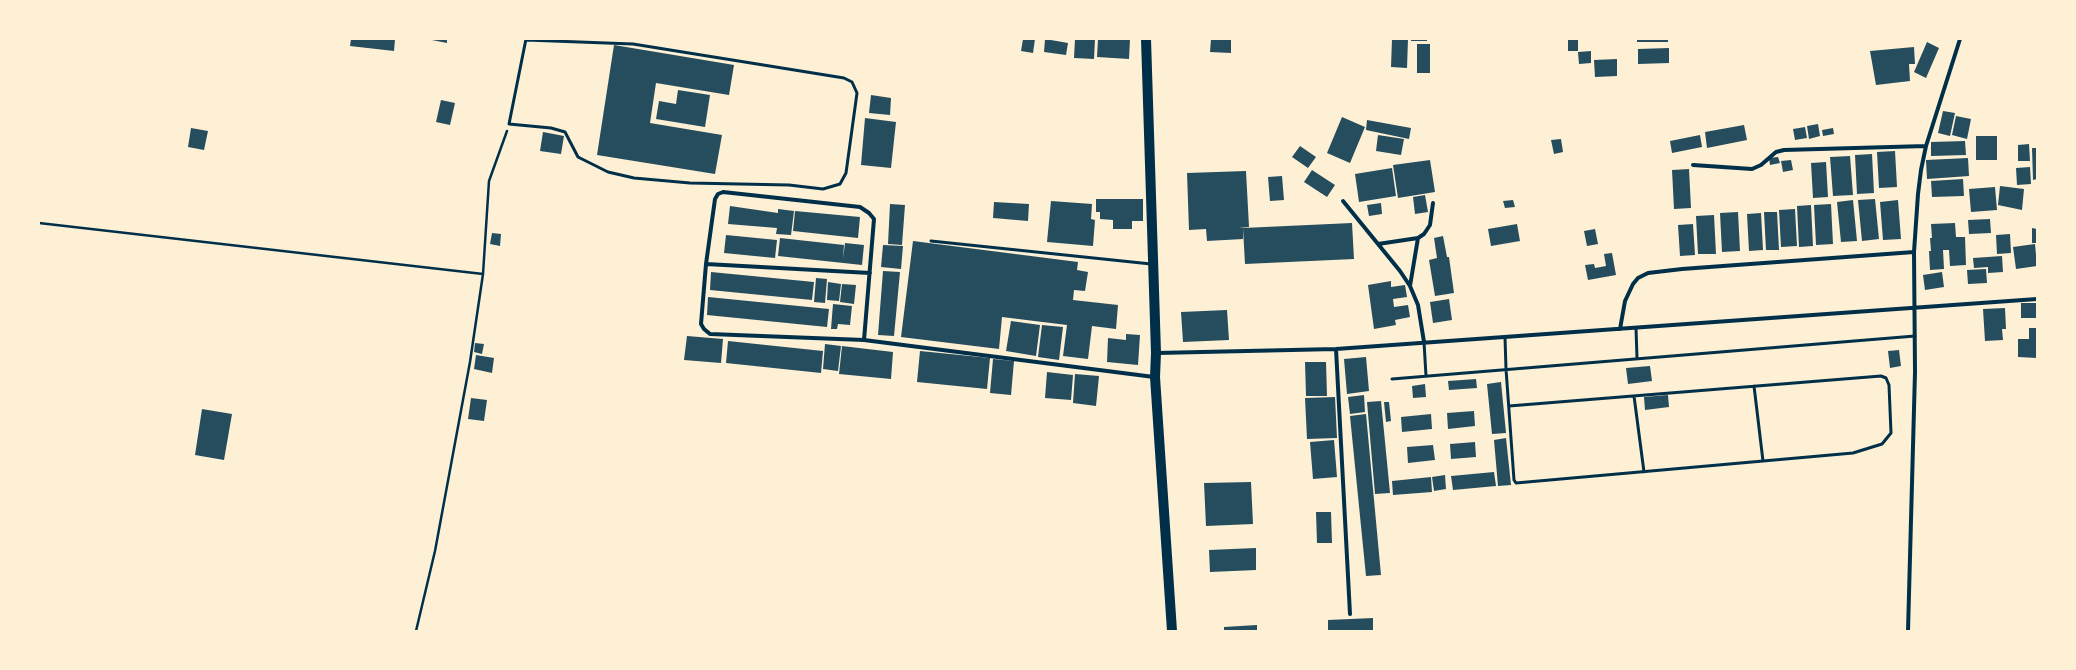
<!DOCTYPE html>
<html>
<head>
<meta charset="utf-8">
<style>
  body { margin:0 }
  #map { position:relative; width:2076px; height:670px; overflow:hidden; background:#fdf0d5; font-family:Montserrat,sans-serif }
  canvas { display:block }
  .frame { position:absolute; inset:0; border:40px solid #fdf0d5; pointer-events:none }
</style>
</head>
<body>
<div id="map">
<canvas width="2076" height="670"></canvas>
<div class="frame"></div>
</div>
<script>
const g = document.querySelector('canvas').getContext('2d');
g.lineJoin = 'round';
function fillPath(path, color) { g.fillStyle = color; g.fill(path, 'evenodd'); }
const toPath = rows => new Path2D(rows.map(r => 'M' + r).join(''));
function strokePath(path, color, width, dash) { g.strokeStyle = color; g.lineWidth = width; g.lineCap = dash ? 'butt' : 'round'; g.setLineDash(dash || []); g.stroke(path); }
const building = toPath([
  [351,39,395,39,394,51,350,46],
  [427,39,447,39,447,43],
  [1023,39,1035,39,1033,53,1021,51],
  [1045,39,1068,43,1066,55,1044,52],
  [1075,39,1095,39,1094,59,1074,58],
  [1098,39,1130,39,1129,59,1097,57],
  [1211,39,1231,39,1231,53,1210,52],
  [1392,39,1408,39,1407,68,1391,67],
  [1411,39,1427,39,1427,41,1411,41],
  [1568,39,1578,39,1578,51,1568,51],
  [1637,39,1668,39,1668,42,1637,42],
  [1927,42,1939,48,1926,78,1914,72],
  [1417,44,1430,44,1430,73,1417,73],
  [614,45,734,65,729,95,656,83,650,123,722,135,715,174,597,155],
  [1914,47,1915,64,1909,64,1910,81,1876,85,1870,51],
  [1669,48,1669,63,1638,64,1638,49],
  [1591,51,1591,63,1579,64,1578,52],
  [1617,59,1617,76,1595,77,1594,60],
  [678,90,710,95,705,127,656,119,659,101,676,104],
  [871,95,891,98,890,115,869,113],
  [441,100,455,103,450,125,436,122],
  [1943,111,1955,113,1950,136,1938,133],
  [1956,116,1971,119,1967,139,1952,135],
  [1342,117,1365,127,1350,163,1327,153],
  [865,118,896,122,891,168,861,165],
  [1367,120,1411,128,1409,139,1366,130],
  [1818,124,1820,136,1809,139,1807,126],
  [1744,125,1747,140,1707,148,1705,132],
  [1805,127,1807,138,1795,140,1793,129],
  [191,128,208,131,204,150,188,147],
  [1833,128,1834,134,1823,136,1822,130],
  [543,132,564,136,561,154,540,151],
  [1378,135,1404,139,1401,155,1376,151],
  [1700,135,1702,147,1672,153,1670,141],
  [1976,136,1997,136,1997,160,1976,160],
  [1561,139,1563,152,1554,154,1551,140],
  [1965,141,1966,155,1931,156,1931,142],
  [2029,144,2030,161,2018,161,2018,145],
  [1300,146,1316,157,1308,168,1292,157],
  [2032,148,2037,148,2037,179,2033,180],
  [1895,151,1897,187,1879,188,1877,152],
  [1872,154,1874,193,1857,194,1855,155],
  [1850,156,1853,195,1833,196,1830,157],
  [1778,157,1780,163,1770,165,1769,158],
  [1968,158,1969,176,1927,179,1926,160],
  [1430,160,1435,192,1398,198,1393,165],
  [1791,160,1793,170,1783,172,1781,161],
  [1826,162,1828,197,1813,198,1811,163],
  [2030,167,2031,184,2017,185,2016,168],
  [1392,168,1396,196,1359,202,1355,174],
  [1689,169,1691,208,1674,209,1672,170],
  [1312,170,1335,185,1327,197,1304,182],
  [1246,171,1249,227,1239,228,1243,228,1243,239,1207,241,1206,229,1189,230,1187,173],
  [1282,176,1284,200,1270,201,1268,177],
  [1963,179,1964,196,1932,197,1931,181],
  [2000,186,2024,189,2022,210,1998,205],
  [1995,187,1997,210,1971,212,1969,189],
  [1425,195,1428,212,1415,214,1413,197],
  [1096,199,1143,199,1143,221,1132,221,1132,229,1113,229,1113,220,1100,219,1100,212,1096,212],
  [1875,199,1879,239,1862,241,1858,200],
  [1513,200,1515,207,1505,208,1503,201],
  [1853,200,1857,241,1841,242,1837,202],
  [1898,200,1901,239,1883,240,1880,202],
  [1051,201,1092,204,1091,219,1095,220,1093,246,1047,242],
  [994,202,1029,204,1028,221,993,218],
  [1381,203,1382,214,1369,216,1367,205],
  [890,204,905,205,902,245,888,244],
  [1831,204,1833,244,1816,245,1814,205],
  [1811,205,1813,246,1799,247,1797,206],
  [730,206,778,213,778,209,794,211,791,235,776,234,777,228,728,224],
  [1795,209,1797,246,1781,247,1779,210],
  [795,211,860,217,858,238,793,231],
  [1738,212,1740,251,1722,252,1720,213],
  [1764,212,1777,212,1779,250,1766,250],
  [1761,213,1763,250,1749,251,1747,214],
  [1714,215,1716,254,1698,254,1696,216],
  [1990,219,1991,233,1969,234,1968,220],
  [1352,223,1354,259,1245,264,1243,228],
  [1955,223,1956,237,1965,237,1966,265,1950,266,1949,250,1943,250,1944,269,1930,270,1929,251,1931,251,1930,238,1932,238,1931,224],
  [1517,224,1520,241,1491,246,1488,229],
  [1693,224,1695,255,1680,256,1678,225],
  [2032,228,2037,229,2037,243,2032,243],
  [1595,229,1598,244,1587,246,1584,231],
  [492,233,501,234,500,246,490,244],
  [2010,234,2011,253,1997,254,1996,235],
  [726,235,777,240,775,258,724,253],
  [1443,236,1447,257,1449,257,1454,293,1435,296,1429,260,1437,258,1434,238],
  [780,238,844,245,843,259,845,243,864,245,862,265,778,256],
  [913,241,1078,262,1077,270,1088,272,1085,291,1074,290,1073,300,1118,305,1116,329,1092,326,1088,359,1063,356,1067,325,1002,317,999,349,901,337],
  [2035,244,2037,266,2016,269,2013,247],
  [883,245,903,246,901,269,881,267],
  [1612,253,1616,275,1588,280,1585,265,1594,264,1595,268,1606,266,1604,254],
  [2002,256,2003,272,1988,273,1988,267,1974,268,1973,258],
  [1986,269,1987,283,1968,284,1967,270],
  [883,271,900,272,894,336,878,335],
  [711,272,814,282,812,300,710,290],
  [1942,272,1944,287,1925,290,1923,275],
  [816,278,827,279,825,303,814,302],
  [1391,281,1391,287,1405,285,1407,297,1393,299,1394,307,1408,305,1410,317,1395,320,1396,325,1374,329,1368,285],
  [828,282,841,284,839,301,827,300],
  [842,284,856,285,854,304,840,302],
  [708,297,829,309,827,327,707,315],
  [1449,299,1452,320,1433,323,1430,302],
  [2021,303,2037,303,2037,318,2021,318],
  [833,304,852,306,850,325,838,324,837,329,831,329],
  [2005,308,2006,329,2002,329,2003,340,1985,341,1983,309],
  [1227,310,1229,340,1183,342,1181,312],
  [1011,321,1040,325,1036,356,1006,351],
  [1042,325,1063,327,1059,360,1038,357],
  [2029,328,2037,328,2037,358,2018,357,2018,339,2029,339],
  [1126,334,1140,335,1138,365,1107,362,1108,338,1126,340],
  [687,336,723,339,721,363,684,360],
  [728,341,823,351,821,373,726,363],
  [475,343,484,344,482,354,474,352],
  [825,344,841,346,838,371,823,369],
  [842,346,893,352,891,379,839,374],
  [1899,350,1901,366,1890,368,1888,351],
  [920,351,990,358,987,389,917,382],
  [476,355,494,358,492,373,474,369],
  [1366,357,1369,391,1347,394,1344,359],
  [993,359,1014,361,1011,395,990,393],
  [1305,362,1326,362,1327,396,1306,396],
  [1650,366,1652,381,1628,384,1626,368],
  [1047,372,1073,375,1071,400,1045,398],
  [1075,374,1099,376,1096,406,1073,403],
  [1476,379,1477,388,1449,390,1448,381],
  [1501,382,1506,433,1492,434,1487,384],
  [1425,384,1426,397,1413,398,1412,386],
  [1364,395,1365,412,1350,414,1348,397],
  [1668,395,1669,407,1645,410,1644,397],
  [1335,397,1337,438,1307,439,1305,398],
  [471,398,487,400,484,421,468,419],
  [1381,401,1390,493,1375,494,1367,402],
  [1384,402,1389,402,1391,421,1386,422],
  [202,409,232,414,224,460,195,455],
  [1474,411,1475,426,1448,429,1447,413],
  [1366,414,1381,575,1366,576,1350,416],
  [1431,414,1432,429,1402,432,1401,417],
  [1506,438,1511,485,1498,486,1494,440],
  [1334,440,1337,477,1313,479,1310,442],
  [1475,442,1476,457,1451,459,1450,444],
  [1433,445,1435,460,1408,463,1407,447],
  [1494,472,1496,486,1453,490,1451,476],
  [1445,475,1446,489,1434,491,1432,477],
  [1431,477,1432,492,1393,495,1392,481],
  [1251,482,1253,524,1206,526,1204,483],
  [1316,512,1331,512,1332,543,1317,543],
  [1256,548,1256,570,1210,572,1209,550],
  [1373,618,1373,631,1328,631,1328,620],
  [1257,625,1257,631,1224,631,1224,627]
]);
const path = toPath([
  [39,223,483,274],
  [416,631,435,551,470,362,483,274,489,181,507,131]
]);
const service = toPath([
  [526,40,633,44,844,78,852,82,857,93,846,173,840,184,823,189,789,185,690,183,634,178,608,172,578,157,565,132,551,128,509,124,526,39],
  [931,241,1151,264],
  [1636,328,1637,358],
  [1505,337,1506,369,1514,480,1516,483,1853,453,1882,444,1891,433,1889,385,1886,378,1881,376,1509,406],
  [1424,342,1426,376],
  [1392,379,1915,336],
  [1754,386,1763,461],
  [1634,396,1644,472]
]);
const minor = toPath([
  [1693,165,1752,169,1761,165,1776,152,1784,150,1926,146],
  [1343,201,1400,271,1410,286,1418,305,1424,342],
  [1378,244,1418,238,1424,234,1430,225,1433,203],
  [706,264,870,273],
  [1410,286,1418,238],
  [1620,329,1625,301,1633,284,1638,278,1648,273,1682,269,1914,252],
  [864,340,874,219,869,213,860,207,723,192,718,194,715,199,706,264,701,324,704,329,710,334,864,340,1154,377],
  [1336,349,1350,614],
  [1157,353,1336,349,2037,299],
  [1908,631,1915,372,1914,252,1918,194,1921,170,1926,146,1960,39]
]);
const primary = toPath([
  [1146,39,1156,353,1155,377,1172,631]
]);
fillPath(building, '#264d5e');
strokePath(path, '#003049', 2.5);
strokePath(service, '#003049', 3);
strokePath(minor, '#003049', 4);
strokePath(primary, '#003049', 10);
</script>
</body>
</html>
